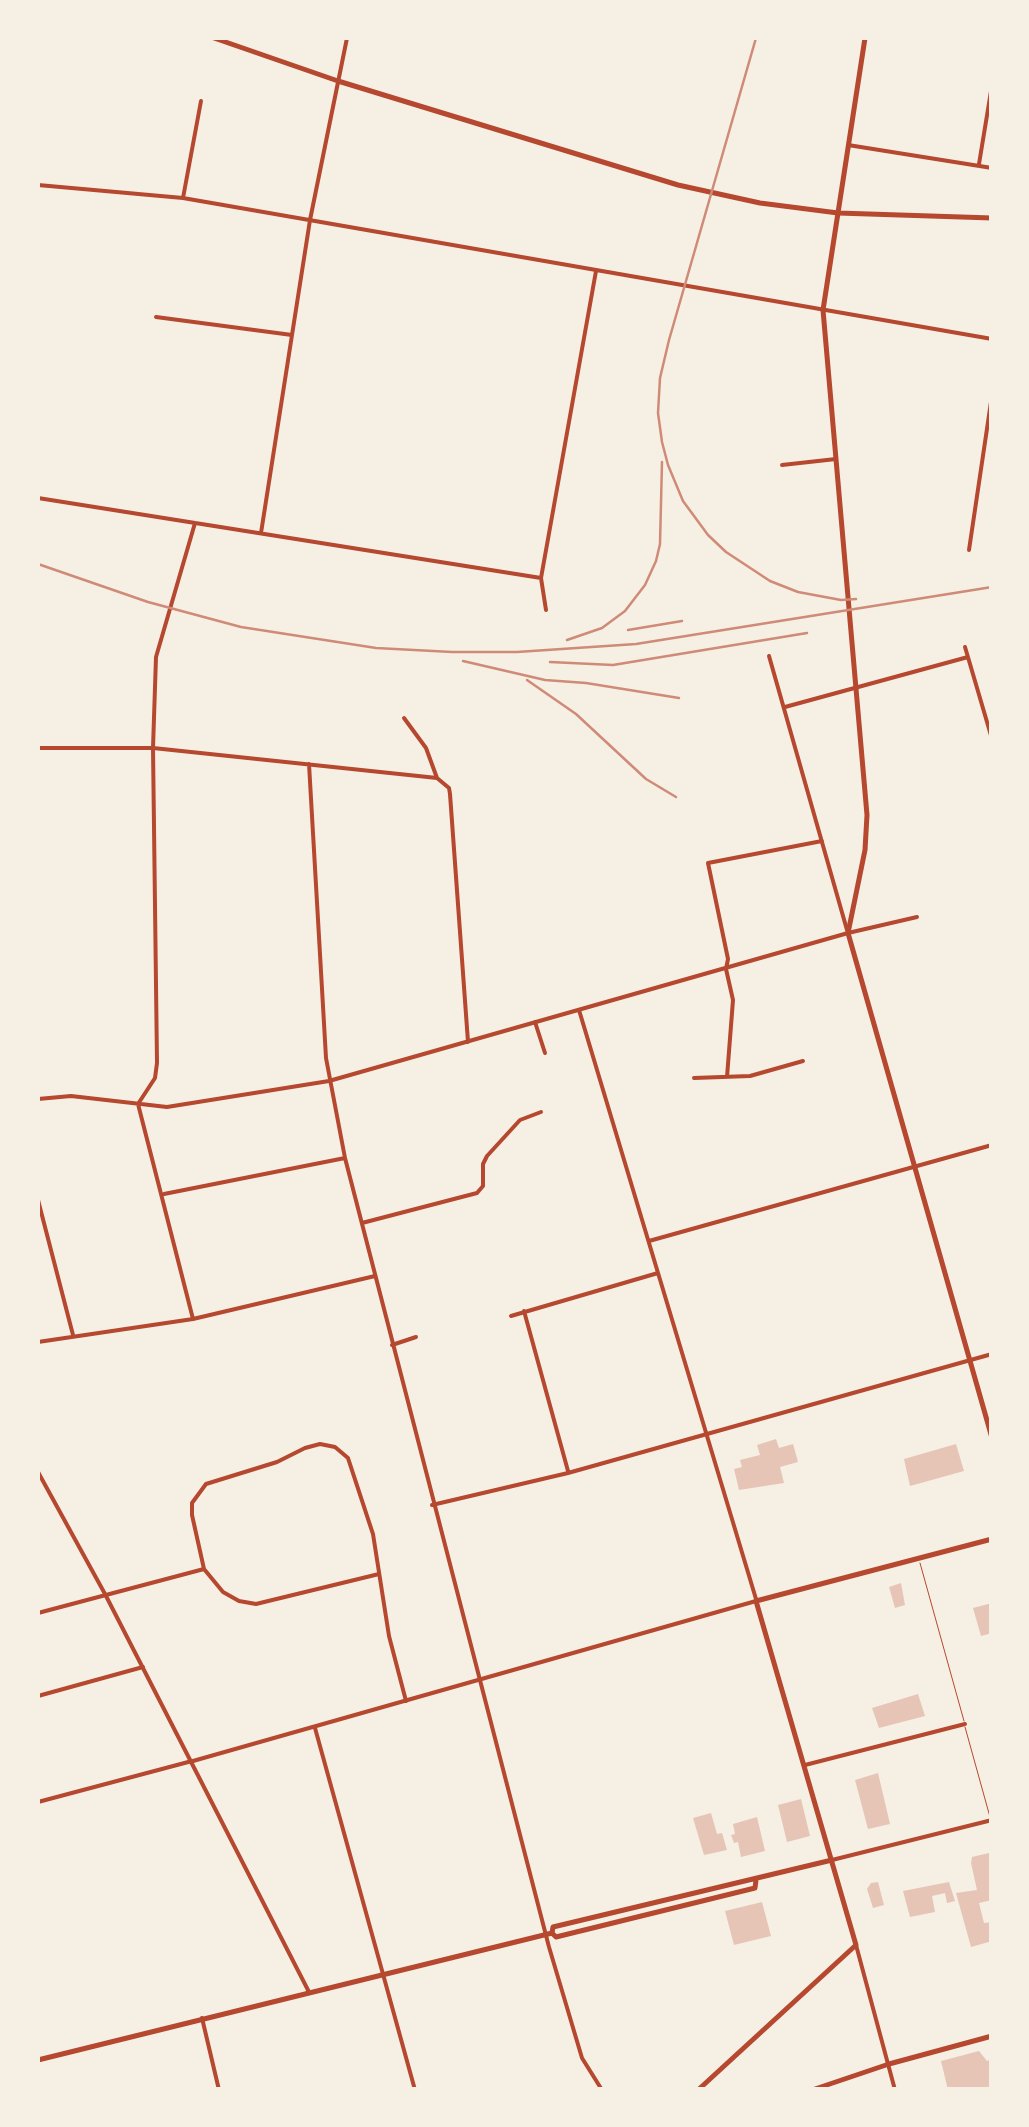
<!DOCTYPE html>
<html>
<head>
<meta charset="utf-8">
<style>
  body { margin:0 }
  #map { position:relative; width:1029px; height:2127px; overflow:hidden; background:#f6efe4; font-family:Barlow,sans-serif }
  canvas { display:block }
  .frame { position:absolute; inset:0; border:40px solid #f6efe4; pointer-events:none }
</style>
</head>
<body>
<div id="map">
<canvas width="1029" height="2127"></canvas>
<div class="frame"></div>
</div>
<script>
const g = document.querySelector('canvas').getContext('2d');
g.lineJoin = 'round';
function fillPath(path, color) { g.fillStyle = color; g.fill(path, 'evenodd'); }
const toPath = rows => new Path2D(rows.map(r => 'M' + r).join(''));
function strokePath(path, color, width, dash) { g.strokeStyle = color; g.lineWidth = width; g.lineCap = dash ? 'butt' : 'round'; g.setLineDash(dash || []); g.stroke(path); }
const building = toPath([
  [776,1439,779,1448,793,1444,798,1462,780,1467,784,1483,739,1490,734,1469,742,1467,740,1460,760,1455,757,1445],
  [956,1444,964,1471,910,1486,904,1459],
  [901,1583,905,1605,895,1608,889,1587],
  [992,1603,992,1633,981,1636,973,1608],
  [918,1694,925,1716,879,1728,872,1708],
  [878,1773,890,1824,868,1829,855,1780],
  [801,1799,810,1836,787,1842,778,1805],
  [711,1813,717,1834,722,1833,727,1850,704,1855,693,1818],
  [757,1817,765,1851,741,1857,738,1842,734,1843,731,1835,735,1834,733,1824],
  [989,1853,992,1900,979,1903,984,1923,992,1922,992,1941,971,1947,956,1893,977,1890,971,1863,972,1857],
  [878,1882,884,1905,873,1908,867,1889,871,1883],
  [949,1882,955,1901,947,1903,945,1893,932,1896,935,1912,910,1917,903,1891],
  [762,1902,771,1936,734,1945,725,1911],
  [979,2051,987,2061,992,2059,992,2090,948,2090,941,2061]
]);
const service = toPath([
  [920,1563,964,1721],
  [965,1727,990,1817]
]);
const minor = toPath([
  [848,145,992,168],
  [979,164,992,85],
  [38,185,183,198,992,339],
  [183,198,201,101],
  [156,317,292,335],
  [782,465,836,459],
  [38,498,541,578],
  [261,533,310,220,347,38],
  [969,550,992,395],
  [546,610,541,578,596,271],
  [965,647,992,739],
  [769,656,847,930],
  [785,707,968,657],
  [404,718,426,748,437,778],
  [38,748,153,748,437,778],
  [309,764,326,1058,345,1158,549,1947,582,2058,602,2090],
  [437,778,449,788,450,794,468,1042],
  [579,1010,756,1599],
  [535,1022,545,1053],
  [727,1077,733,1000,726,969,728,959,708,863,822,841],
  [694,1078,750,1076,803,1061],
  [38,1099,71,1096,167,1107,329,1081,848,933,917,917],
  [164,1194,345,1158],
  [38,1200,73,1335],
  [362,1223,477,1193,483,1186,483,1164,487,1156,520,1120,541,1112],
  [649,1241,992,1145],
  [524,1311,568,1471],
  [511,1316,658,1273],
  [193,1319,138,1104,155,1078,157,1063,153,748,156,657,195,523],
  [38,1342,193,1319,375,1276],
  [392,1345,416,1337],
  [432,1505,568,1473,992,1354],
  [379,1574,256,1604,239,1601,223,1592,204,1569,192,1515,192,1503,206,1484,277,1462,305,1448,320,1444,335,1447,348,1458,373,1534,389,1636,406,1701],
  [38,1613,204,1569],
  [38,1696,143,1667],
  [315,1728,415,2090],
  [805,1765,965,1724],
  [38,1802,192,1761],
  [202,2018,219,2090]
]);
const tertiary = toPath([
  [38,1472,105,1594,309,1992],
  [193,1761,756,1601],
  [832,1860,992,1820],
  [856,1945,895,2090]
]);
const secondary = toPath([
  [552,1933,553,1927,832,1860],
  [38,2060,552,1933,556,1937,755,1888,756,1880],
  [812,2090,889,2064,992,2036]
]);
const primary = toPath([
  [865,38,823,310,867,815,865,850,848,933,992,1438],
  [698,2090,856,1945,756,1601,992,1539]
]);
const trunk = toPath([
  [214,38,338,81,678,185,760,203,838,213,992,218]
]);
const rail = toPath([
  [756,38,669,340,660,378,658,413,662,442,668,465,683,501,708,535,726,552,770,581,798,592,841,600,856,599],
  [38,564,148,602,241,627,376,648,452,652,517,652,636,644,992,587],
  [628,630,682,621],
  [567,640,602,628,625,611,645,585,656,561,660,544,662,462],
  [463,661,545,680,586,683,679,698],
  [550,662,613,665,807,633],
  [527,680,576,714,646,779,676,797]
]);
fillPath(building, '#e6c5b7');
strokePath(service, '#b5482f', 1);
strokePath(minor, '#b5482f', 4);
strokePath(tertiary, '#b5482f', 4);
strokePath(secondary, '#b5482f', 5);
strokePath(primary, '#b5482f', 5);
strokePath(trunk, '#b5482f', 5);
strokePath(rail, '#cf8b77', 2.5);
</script>
</body>
</html>
